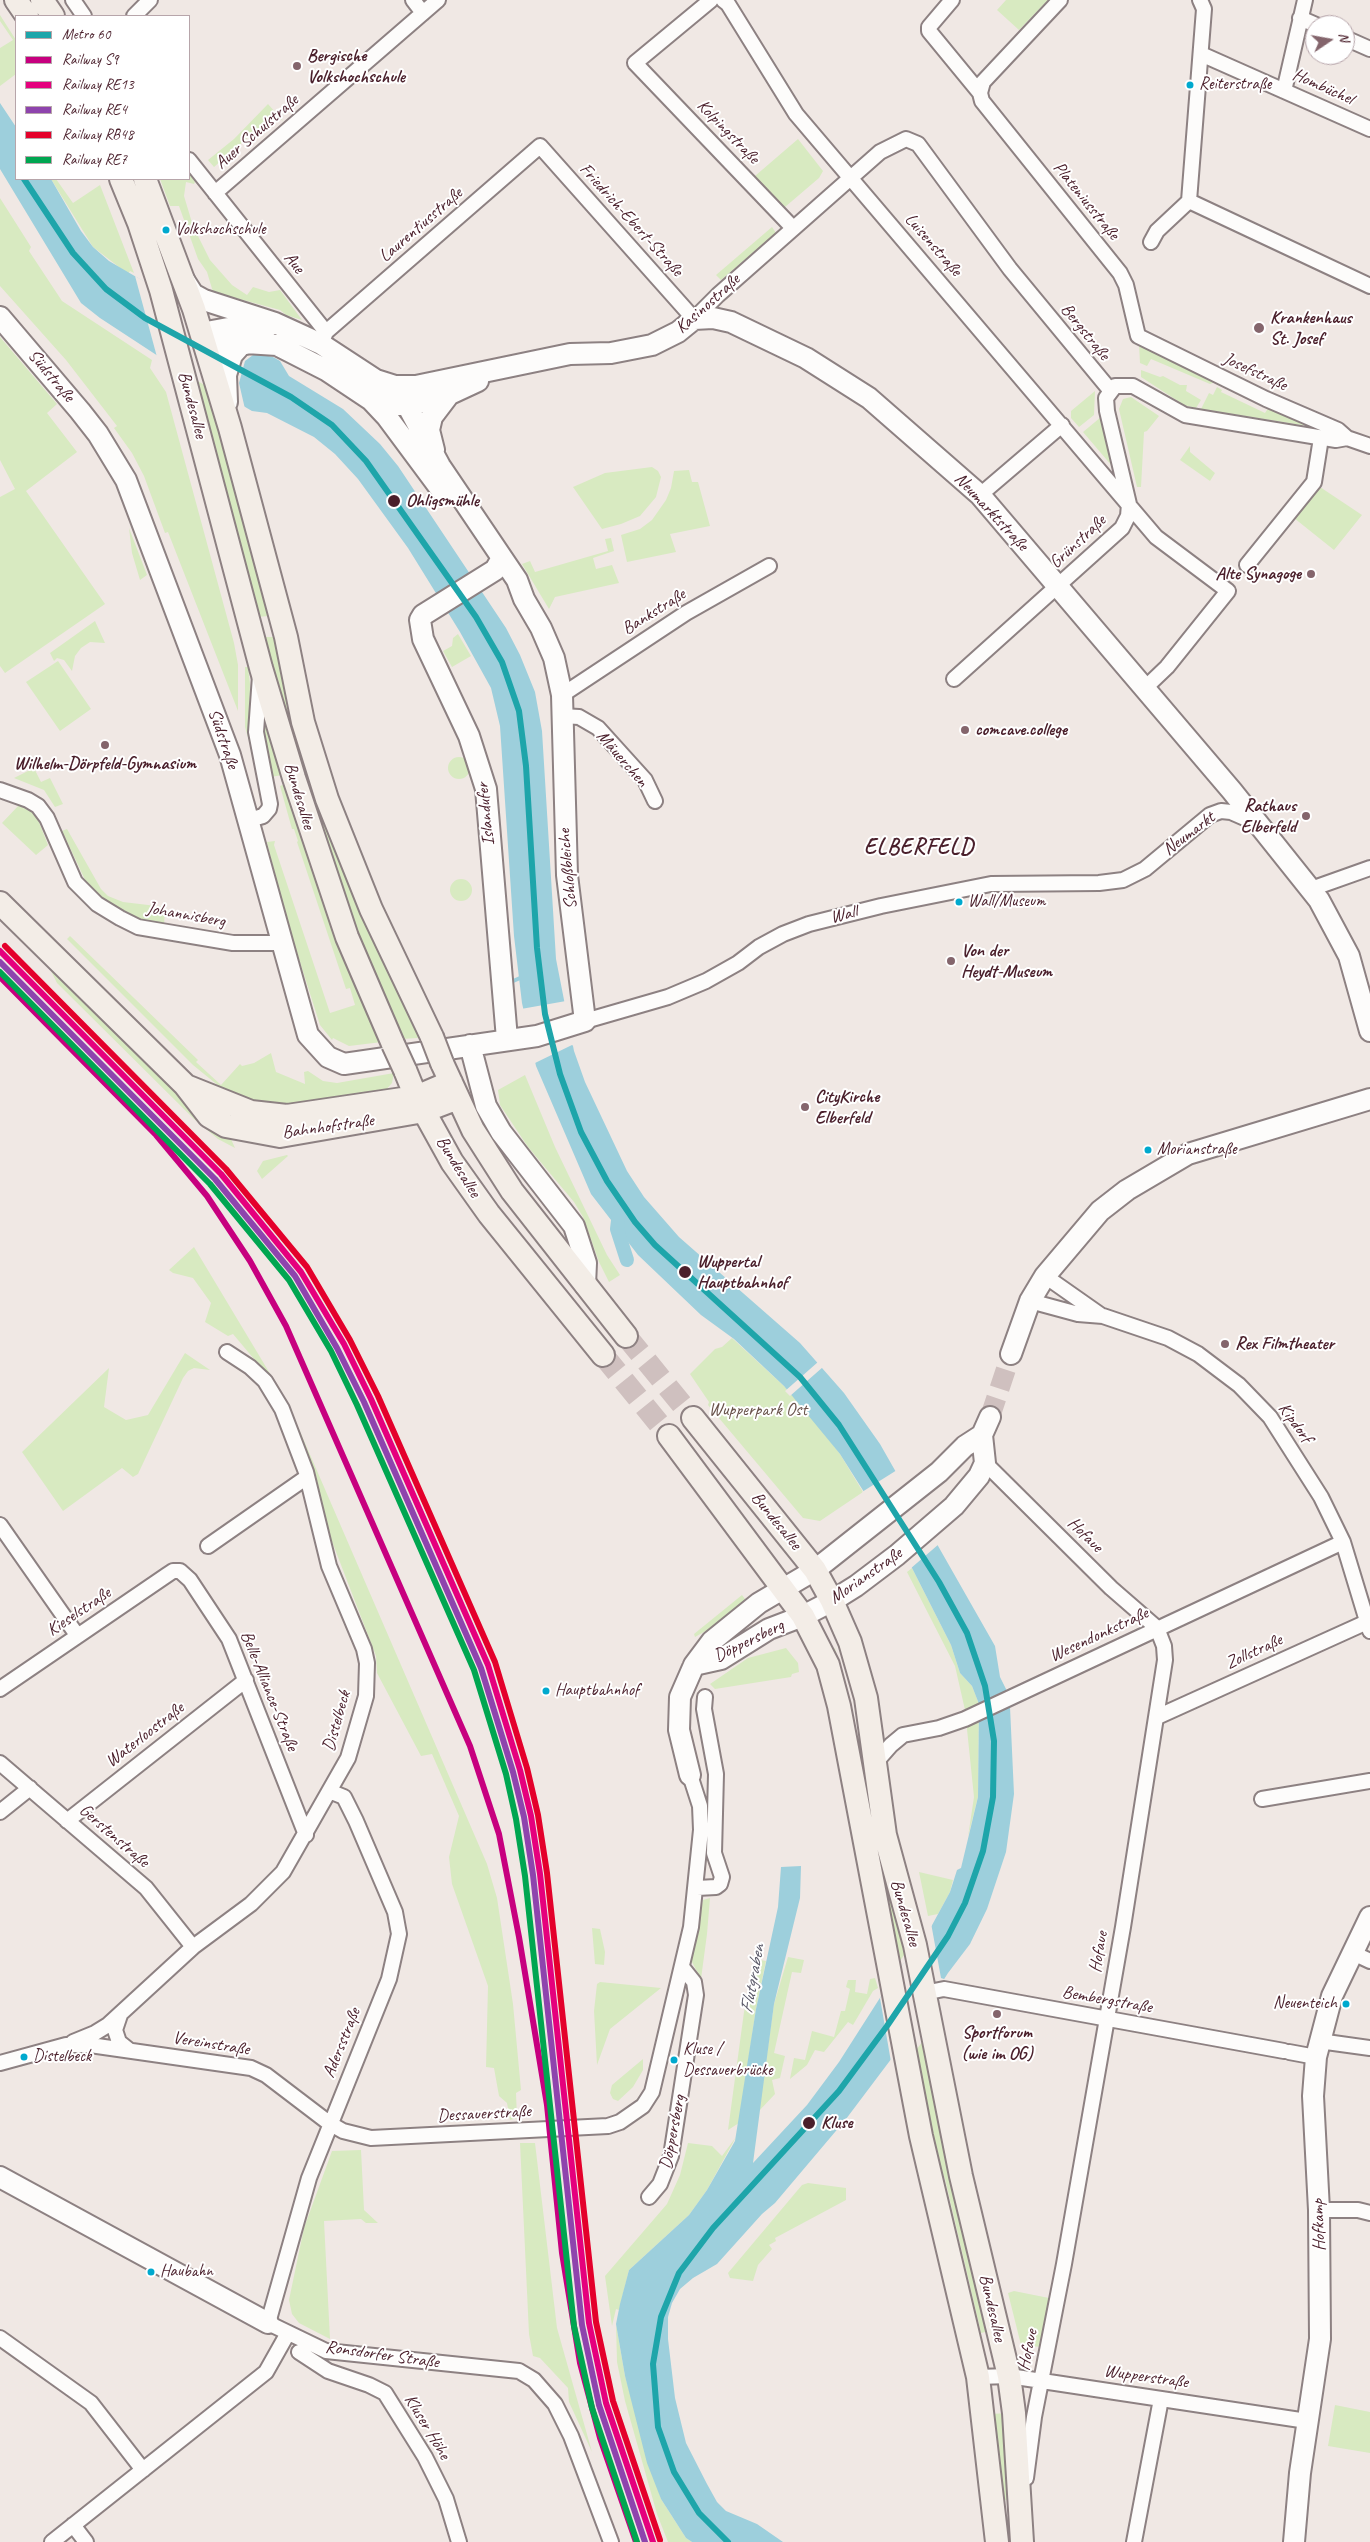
<!DOCTYPE html>
<html>
<head>
<meta charset="utf-8">
<style>
  body { margin:0 }
  #map { position:relative; width:1370px; height:2542px; overflow:hidden; background:#f0e8e4; font-family:Caveat,sans-serif }
  canvas { display:block }
  .legend { position:absolute; left:15px; top:15px; width:175px; height:165px; box-sizing:border-box; background:#fff; border:1px solid #b7a5aa; margin:0; padding:6px 9px; list-style:none; font-size:15px; color:#4a1f2b }
  .legend li { display:flex; align-items:center; gap:10px; height:25px }
  .legend b { width:25px; border:1px solid #b7a5aa }
  .north { position:absolute; left:1305px; top:15px; width:50px; height:50px; box-sizing:border-box; background:#fff; border:1px solid #b7a5aa; border-radius:50%; rotate:78deg; font-size:14px; font-weight:700; line-height:20px; text-align:center; color:#4a1f2b }
  .north::after { content:''; display:block; margin:auto; width:18px; height:22px; background:#84656c; clip-path:polygon(50% 0,100% 100%,50% 72%,0 100%) }
</style>
</head>
<body>
<div id="map">
<canvas width="1370" height="2542"></canvas>
<ul class="legend">
<li><b style="height:6px;background:#1ea5aa"></b>Metro 60</li>
<li><b style="height:6px;background:#c7007f"></b>Railway S9</li>
<li><b style="height:6px;background:#e5007d"></b>Railway RE13</li>
<li><b style="height:6px;background:#8e44ad"></b>Railway RE4</li>
<li><b style="height:6px;background:#e4002b"></b>Railway RB48</li>
<li><b style="height:6px;background:#00a651"></b>Railway RE7</li>
</ul>
<div class="north">N</div>
</div>
<script>
const g = document.querySelector('canvas').getContext('2d');
g.lineJoin = 'round';
function fillPath(path, color) { g.fillStyle = color; g.fill(path, 'evenodd'); }
const toPath = rows => new Path2D(rows.map(r => 'M' + r).join(''));
function strokePath(path, color, width, dash) { g.strokeStyle = color; g.lineWidth = width; g.lineCap = dash ? 'butt' : 'round'; g.setLineDash(dash || []); g.stroke(path); }
function write(font, color, halo, rows, align = 'center') {
  g.font = font + ' Caveat,sans-serif'; g.lineWidth = 4; g.setLineDash([]); g.textBaseline = 'middle'; g.strokeStyle = halo; g.fillStyle = color; for (const [text, x, y, turn = 0] of rows) {
    g.save(); g.translate(x, y); g.rotate((+turn || 0) * Math.PI / 180); g.textAlign = isNaN(turn) ? turn : align; if (halo) g.strokeText(text, 0, 0); g.fillText(text, 0, 0); g.restore();
  }
}
const green = toPath([
  [1006,0,1048,0,1019,30,997,10],
  [0,15,16,40,16,74,0,86,0,48,13,40,0,21],
  [268,104,284,122,275,114,214,167,208,160,234,139],
  [798,139,823,171,819,178,785,207,755,176],
  [189,173,195,182,194,184,186,182,184,196,193,226,210,260,232,285,247,295,253,287,269,292,280,290,302,320,286,315,280,310,213,292,207,272,198,259,179,206,170,206,160,179,189,179],
  [51,179,56,179,73,203,100,185,134,273,130,271,128,274,93,247],
  [0,198,31,247,29,251,62,301,152,360,150,368,166,392,234,643,238,665,238,711,168,532,165,533,144,476,132,453,114,428,117,426,66,360,0,286],
  [772,227,776,233,721,280,716,275],
  [0,337,57,404,47,413,77,452,26,491,105,604,5,673,0,666,0,497,15,489,0,460],
  [1139,344,1213,379,1257,404,1215,382,1210,384,1151,359,1147,366,1140,363],
  [201,360,270,614,269,616,257,617,192,367],
  [1141,370,1160,377,1163,376,1180,385,1187,385,1186,391,1201,400,1196,408,1184,405,1141,377],
  [1217,387,1222,390,1221,392,1265,413,1269,407,1314,427,1201,409,1209,393,1213,395],
  [1095,391,1094,415,1079,427,1071,418,1071,411],
  [1131,397,1159,416,1147,431,1144,432,1141,487,1137,487,1119,409,1123,399],
  [1101,417,1112,466,1083,432],
  [1190,446,1190,452,1215,473,1210,481,1180,460],
  [652,467,658,471,661,477,656,497,640,516,621,524,602,529,573,487,605,473],
  [689,470,692,482,698,482,710,526,670,534,676,552,627,562,621,535,640,529,652,520,666,500,671,488,674,471],
  [1320,487,1362,515,1334,550,1294,518],
  [129,528,147,575,140,580,132,553],
  [611,538,614,551,593,558,596,569,612,565,619,583,555,597,549,609,522,564,530,561,535,572,608,551,605,539],
  [95,621,105,643,90,642,81,648,75,656,72,671,64,660,57,658,54,661,50,653],
  [458,634,471,656,452,667,443,651,452,646,453,638],
  [262,637,275,637,420,1036,417,1038,402,1039,366,958,334,873],
  [58,661,91,709,60,731,26,682],
  [245,667,248,667,250,684,249,726,254,758,245,727],
  [263,720,264,722,283,775,270,777,266,758],
  '448 768a11 11 0 1 1 22 0a11 11 0 1 1-22 0Z',
  [34,768,41,782,50,778,63,804,55,807,44,790,14,778],
  [285,784,322,896,382,1042,349,1046,333,1038,332,1040,320,1025,285,915,267,842,275,841,274,845,330,1013,355,1005,350,988,346,989,297,842,298,841,294,829,292,829,280,786],
  [19,805,32,812,37,817,48,845,36,855,2,823],
  [67,829,101,889,108,896,123,902,165,907,164,927,141,924,99,901,87,884,62,831],
  '450 890a11 11 0 1 1 22 0a11 11 0 1 1-22 0Z',
  [70,936,198,1060,196,1062,221,1085,240,1064,242,1066,254,1063,271,1053,276,1072,305,1084,304,1072,308,1071,323,1081,337,1083,394,1073,392,1083,385,1091,303,1107,263,1105,234,1095,220,1087,193,1065,67,939],
  [51,971,189,1106,230,1137,235,1148,218,1139,194,1119,57,983],
  [525,1075,555,1147,607,1255,620,1275,609,1282,599,1262,583,1217,574,1202,528,1147,500,1105,498,1090],
  [287,1155,288,1156,262,1179,257,1171,263,1161],
  [194,1247,272,1377,270,1378,233,1334,228,1336,205,1322,211,1303,193,1278,173,1273,169,1270],
  [732,1338,784,1386,809,1413,840,1454,863,1492,820,1521,803,1518,708,1405,709,1402,690,1374,715,1349,722,1347],
  [185,1353,210,1370,194,1368,188,1371,183,1378,138,1474,133,1477,122,1468,63,1511,22,1452,109,1368,104,1407,126,1420,148,1415],
  [289,1406,487,1864,497,1898,513,2004,521,2090,516,2093,517,2118,510,2120,507,2103,499,2096,494,2068,486,2067,488,1986,452,1884,449,1857,459,1816,432,1754,421,1756,377,1673,376,1656,328,1531,316,1476],
  [912,1568,951,1645,960,1673,972,1686,979,1704,978,1797,968,1837,974,1797,965,1710,955,1666,907,1572],
  [742,1595,748,1603,725,1620,695,1637,694,1634],
  [786,1648,798,1663,799,1672,792,1674,791,1677,715,1689,710,1684,748,1658],
  [835,1648,851,1706,883,1876,907,1951,897,1965,830,1652],
  [919,1872,953,1880,950,1892,938,1914,928,1916],
  [710,1898,707,1934,701,1979,692,1962,692,1953,703,1900],
  [592,1928,600,1929,605,1952,604,1965,595,1964],
  [788,1957,804,1960,801,1973,792,1972,774,2053,785,2056,780,2078,772,2080,775,2094,759,2111,774,2004],
  [755,1959,766,1961,756,2009,739,2123,728,2130,744,2012],
  [875,1978,878,1988,873,1991,853,2025,848,2022,824,2052,815,2050,807,2065,790,2079,794,2058,805,2060,812,2031,834,2037,841,2011,845,2011,850,1989,846,1987,848,1980,856,1980,855,1992,867,1994,870,1979],
  [600,1982,661,1988,610,2029,597,2065,594,2011,597,1984],
  [923,2041,990,2331,981,2333,945,2179,931,2148,913,2054],
  [643,2059,643,2070,633,2087,618,2101,613,2099,610,2093,612,2085],
  [736,2137,707,2190,689,2215,629,2270,619,2310,616,2309,612,2326,605,2276,667,2204,680,2175,688,2143,712,2146,722,2156],
  [520,2143,535,2143,557,2328,592,2452,569,2402,568,2388,540,2358,533,2356,529,2334],
  [361,2150,364,2210,378,2223,366,2223,361,2219,324,2221,330,2339,299,2323,292,2314,289,2300,304,2228,332,2151],
  [808,2183,846,2188,846,2200,775,2238,776,2241,769,2245,772,2249,758,2265,753,2281,730,2278,728,2273,802,2185],
  [1014,2291,1049,2298,1041,2347,1021,2345,1008,2293],
  [616,2324,625,2376,661,2499,686,2538,692,2542,668,2542,657,2514,625,2401,617,2362],
  [1335,2405,1370,2412,1370,2453,1328,2446],
  [1007,2413,1012,2501,1000,2499,991,2414]
]);
const water = toPath([
  [0,103,16,127,16,179,51,179,81,231,93,247,109,261,280,361,289,376,343,409,380,444,398,466,506,628,520,655,535,692,542,731,556,959,574,1051,585,1082,627,1171,644,1197,679,1237,800,1343,844,1393,880,1444,995,1646,1000,1677,1007,1691,1010,1707,1014,1794,1006,1852,987,1909,970,1944,948,1973,904,2042,846,2119,775,2203,762,2214,717,2264,693,2278,680,2289,672,2303,668,2317,668,2339,675,2398,686,2443,707,2484,717,2502,726,2511,757,2524,783,2542,692,2542,686,2538,661,2499,647,2463,625,2376,616,2324,620,2304,629,2270,689,2215,707,2190,735,2141,756,2009,778,1907,781,1867,801,1866,800,1898,774,2004,753,2163,807,2105,839,2062,892,1979,931,1927,950,1892,957,1870,961,1868,978,1797,979,1704,972,1686,960,1673,951,1645,912,1568,840,1454,784,1386,734,1339,701,1315,638,1255,591,1194,536,1066,522,1003,514,936,500,726,491,688,460,632,408,548,358,479,335,454,314,437,267,413,252,411,158,356,100,318,81,303,0,169]
]);
const pier = toPath([
  [135,276,282,359,259,354,253,355,245,361,239,383,245,409,157,357],
  [566,1001,575,1047,572,1045,535,1063,534,1067,521,1009],
  [818,1362,823,1367,790,1396,785,1391],
  [897,1470,939,1544,910,1569,862,1492],
  [931,1923,941,1978,947,1980,891,2062,880,1998]
]);
const stream = toPath([
  [511,982,520,978]
]);
const canal = toPath([
  [619,1212,617,1229,627,1260]
]);
const secondaryTunnel = toPath([
  [990,1417,1011,1354]
]);
const primaryTunnel = toPath([
  [626,1336,693,1418],
  [603,1355,669,1436]
]);
const street = toPath([
  [73,0,84,16],
  [413,0,423,13],
  [711,0,635,63,793,228],
  [723,0,728,4,796,114,1156,537,1228,591,1167,667,1144,689],
  [952,0,929,27,929,31,980,93],
  [134,16,150,0],
  [1300,18,1316,25],
  [1345,38,1370,49],
  [1201,54,1370,129],
  [1284,91,1305,0],
  [980,93,982,101,1120,273,1126,285,1138,336,1266,399,1338,430,1347,438],
  [980,93,983,82,1060,0],
  [189,160,326,332],
  [215,193,438,0],
  [1189,201,1370,286],
  [1151,242,1157,231,1189,201,1204,9,1200,0],
  [321,344,326,332,540,146,694,319,718,295,880,152,906,139,918,144,1010,269,1110,390],
  [980,495,1062,425],
  [1247,565,1314,482,1321,438],
  [954,679,1122,528,1128,516,1129,504,1107,411,1106,398,1115,386,1133,386,1185,415,1336,440,1347,438,1370,446],
  [562,695,686,613,769,566],
  [562,716,579,717,598,728,645,780,655,801],
  [0,790,28,800,38,806,47,818,75,882,97,904,120,918,138,927,233,943,281,943],
  [249,820,263,816,269,809,270,804,256,732,260,676],
  [1311,889,1370,868],
  [585,1021,668,997,706,981,738,963,759,947,783,934,809,924,881,906,991,884,1099,883,1123,880,1145,869,1210,815,1221,811,1231,812,1254,822],
  [1045,1276,1102,1316],
  [1030,1301,1078,1314,1103,1316,1168,1338,1198,1354,1239,1385,1270,1417,1321,1497,1343,1542,1370,1631],
  [985,1463,1111,1588,1157,1628,1164,1646,1165,1660,1123,1927,1064,2264,1034,2417,1026,2478],
  [0,1525,77,1635],
  [208,1546,307,1477],
  [0,1689,167,1575,173,1571,180,1571,190,1580,229,1639,306,1835],
  [1157,1717,1367,1622],
  [876,1762,891,1745,903,1735,939,1728,965,1719,1343,1542],
  [0,1763,146,1888,193,1947],
  [329,1791,344,1797,356,1821,395,1912,399,1934,389,1979,309,2178,268,2323,326,2351,519,2371,534,2380,555,2404,571,2436,611,2542],
  [1262,1799,1370,1781],
  [0,1812,30,1788],
  [67,1821,246,1680],
  [697,1888,716,1887,720,1884,722,1877,714,1853,716,1774,704,1709,705,1697],
  [1353,1953,1370,1961],
  [924,1993,944,1989,1284,2051],
  [120,2015,115,2030,119,2042,129,2050],
  [1319,2041,1370,2048],
  [73,2042,95,2033,108,2025,193,1947,251,1904,283,1872,348,1758,366,1696,367,1663,364,1649,329,1566,306,1472,282,1409,265,1381,250,1367,227,1352],
  [1289,2052,1316,2057],
  [0,2063,66,2045,90,2045,251,2068,266,2075,329,2123,343,2131,371,2138,608,2126,620,2122,643,2106,652,2092,691,1927,701,1830,700,1806,690,1775],
  [649,2197,660,2184,671,2156,696,1995,694,1982,682,1967],
  [1319,2210,1358,2210,1370,2213],
  [0,2338,91,2403,143,2470],
  [299,2352,328,2371,369,2385,385,2393,425,2457,446,2499,459,2542],
  [978,2377,1009,2376,1307,2421],
  [73,2525,86,2542],
  [52,2542,266,2372,288,2333],
  [1134,2542,1161,2399]
]);
const secondary = toPath([
  [184,280,193,294,204,300,275,323,321,344,376,380,395,386,416,386,570,354,611,353,652,345,678,332,694,319,713,318,731,322,806,358,869,398,980,495,1232,791,1319,900,1349,956,1370,1031],
  [0,317,80,411,98,434,126,480,230,755,308,1035,328,1057,344,1064,537,1036,585,1021,567,875,562,695,554,658,541,628,524,599,517,580,440,466,406,403,400,395,376,380],
  [201,333,239,326,269,326],
  [206,350,246,343,277,345,326,370,371,400,399,405,435,401,478,381],
  [371,400,387,417,442,491],
  [227,402,226,375,232,355,241,345,250,343],
  [434,450,429,430,432,417,448,396],
  [502,558,495,570,423,615,420,620,423,639,469,736,486,789,507,1039],
  [470,1045,486,1106,501,1132,574,1226,586,1263,585,1285],
  [1011,1354,1030,1301,1045,1276,1100,1211,1127,1190,1188,1154,1370,1099],
  [694,1665,721,1659,769,1629,803,1616,832,1601,856,1586,897,1555,954,1506,979,1476,985,1463,982,1435,990,1417],
  [690,1775,679,1730,680,1697,694,1665,712,1641,759,1603,815,1570,939,1472,965,1446,982,1435],
  [0,2177,268,2323],
  [1294,2542,1300,2473,1320,2339,1319,2210,1313,2096,1316,2057,1332,1996,1370,1917]
]);
const primary = toPath([
  [16,0,27,16],
  [42,0,53,16],
  [121,179,139,223,161,290,261,668,294,778,347,937,393,1044],
  [145,179,194,309,230,428,286,637,303,722,327,799,371,909,432,1037],
  [0,903,185,1085,209,1116,226,1126,280,1136,424,1111,458,1098],
  [442,1063,473,1130,512,1191,626,1336],
  [405,1070,416,1097,452,1162,489,1214,603,1355],
  [186,1086,251,1112,287,1116,416,1097,451,1082],
  [693,1418,815,1570,832,1601,850,1642,866,1698,885,1835,915,1945,961,2176,1009,2376,1014,2413,1022,2542],
  [669,1436,803,1616,828,1665,839,1706,921,2136,978,2377,997,2542]
]);
const primaryBridge = toPath([
  [432,1037,442,1063],
  [393,1044,405,1070]
]);
const rail1 = toPath([
  [0,977,156,1135,207,1196,250,1261,286,1326,470,1746,499,1834,519,1937,547,2105,562,2253,580,2363,600,2438,636,2542]
]);
const rail2 = toPath([
  [0,951,221,1174,301,1272,344,1344,371,1399,488,1665,520,1770,531,1816,540,1874,589,2323,606,2403,653,2542]
]);
const rail3 = toPath([
  [0,962,215,1179,295,1276,337,1348,364,1402,481,1668,513,1772,524,1817,533,1875,582,2325,599,2405,645,2542]
]);
const rail4 = toPath([
  [5,946,226,1169,307,1267,350,1340,378,1396,495,1662,527,1768,538,1815,547,1873,596,2322,613,2401,660,2540]
]);
const rail5 = toPath([
  [0,972,210,1184,289,1280,331,1351,357,1405,474,1670,506,1774,516,1819,525,1876,574,2326,592,2408,637,2542]
]);
const metro1 = toPath([
  [24,179,73,253,106,289,145,318,291,397,332,425,366,461,476,617,502,662,519,711,526,766,537,948,545,1014,560,1074,581,1132,607,1181,635,1222,655,1245,800,1377,839,1425,939,1582,967,1633,985,1686,994,1741,993,1797,983,1851,965,1903,948,1936,887,2026,839,2091,713,2228,679,2273,661,2317,653,2364,658,2427,674,2472,699,2513,728,2542]
]);
const markers = [
  [297,66,5,"#84656c"],
  [1190,85,4.5,"#00a9ce"],
  [166,230,4.5,"#00a9ce"],
  [1259,328,6,"#84656c"],
  [394,501,7,"#4a1f2b"],
  [1311,574,5,"#84656c"],
  [965,730,5,"#84656c"],
  [105,745,5,"#84656c"],
  [1306,816,5,"#84656c"],
  [959,902,4.5,"#00a9ce"],
  [951,961,5,"#84656c"],
  [805,1107,5,"#84656c"],
  [1148,1150,4.5,"#00a9ce"],
  [685,1272,7,"#4a1f2b"],
  [1225,1344,5,"#84656c"],
  [546,1691,4.5,"#00a9ce"],
  [1346,2004,4.5,"#00a9ce"],
  [997,2014,5,"#84656c"],
  [24,2057,4.5,"#00a9ce"],
  [674,2060,4.5,"#00a9ce"],
  [809,2123,7,"#4a1f2b"],
  [151,2272,4.5,"#00a9ce"]
];
const busNames = [
  ["Reiterstraße",1199,85],
  ["Volkshochschule",175,230],
  ["Wall/Museum",968,902],
  ["Morianstraße",1157,1150],
  ["Hauptbahnhof",555,1691],
  ["Neuenteich",1337,2004,"right"],
  ["Kluse /",683,2050],
  ["Dessauerbrücke",683,2071],
  ["Distelbeck",33,2057],
  ["Haubahn",160,2272]
];
const poiNames = [
  ["Bergische",307,56],
  ["Volkshochschule",307,77],
  ["Krankenhaus",1270,318],
  ["St. Josef",1270,339],
  ["Alte Synagoge",1301,574,"right"],
  ["comcave.college",975,730],
  ["Wilhelm-Dörpfeld-Gymnasium",105,764,"center"],
  ["Rathaus",1296,806,"right"],
  ["Elberfeld",1296,827,"right"],
  ["Von der",961,951],
  ["Heydt-Museum",961,972],
  ["CityKirche",815,1097],
  ["Elberfeld",815,1118],
  ["Rex Filmtheater",1235,1344],
  ["Sportforum",997,2033,"center"],
  ["(wie im OG)",997,2054,"center"]
];
const streetNames = [
  ["Hombüchel",1323,87,24],
  ["Auer Schulstraße",257,132,-41],
  ["Kolpingstraße",728,132,46],
  ["Plateniusstraße",1086,201,51],
  ["Friedrich-Ebert-Straße",631,220,48],
  ["Laurentiusstraße",421,225,-41],
  ["Luisenstraße",933,245,49],
  ["Aue",294,263,51],
  ["Kasinostraße",708,304,-42],
  ["Bergstraße",1085,332,51],
  ["Josefstraße",1255,372,25],
  ["Südstraße",51,376,50],
  ["Bundesallee",192,405,75],
  ["Neumarktstraße",991,512,47],
  ["Grünstraße",1078,542,-43],
  ["Bankstraße",654,612,-32],
  ["Südstraße",223,739,71],
  ["Mäuerchen",622,759,49],
  ["Bundesallee",299,796,73],
  ["Islandufer",486,814,-96],
  ["Neumarkt",1189,834,-37],
  ["Schloßbleiche",568,869,-95],
  ["Johannisberg",186,915,10],
  ["Wall",844,915,-14],
  ["Bahnhofstraße",328,1127,-8],
  ["Bundesallee",458,1167,58],
  ["Kipdorf",1295,1423,54],
  ["Bundesallee",776,1521,51],
  ["Hofaue",1085,1535,45],
  ["Morianstraße",866,1576,-35],
  ["Kieselstraße",79,1612,-34],
  ["Wesendonkstraße",1099,1635,-25],
  ["Döppersberg",749,1641,-26],
  ["Zollstraße",1254,1652,-25],
  ["Belle-Alliance-Straße",269,1691,68],
  ["Distelbeck",337,1721,-74],
  ["Waterloostraße",145,1735,-38],
  ["Gerstenstraße",114,1836,41],
  ["Bundesallee",905,1913,74],
  ["Hofaue",1099,1952,-80],
  ["Bembergstraße",1107,2000,10],
  ["Adersstraße",342,2043,-68],
  ["Vereinstraße",211,2044,9],
  ["Dessauerstraße",484,2114,-3],
  ["Döppersberg",673,2132,-79],
  ["Hofkamp",1319,2225,-92],
  ["Bundesallee",992,2308,77],
  ["Hofaue",1028,2350,-78],
  ["Ronsdorfer Straße",382,2355,8],
  ["Wupperstraße",1146,2377,8],
  ["Kluser Höhe",427,2427,59]
];
const stopNames = [
  ["Ohligsmühle",406,501],
  ["Wuppertal",697,1262],
  ["Hauptbahnhof",697,1283],
  ["Kluse",821,2123]
];
const parkNames = [
  ["Wupperpark Ost",758,1410]
];
const waterNames = [
  ["Flutgraben",753,1979,-80]
];
const districtNames = [
  ["ELBERFELD",919,848]
];
fillPath(green, '#d8eac1');
fillPath(water, '#9dcfdc');
fillPath(pier, '#f0e8e4');
strokePath(stream, '#9dcfdc', 4);
strokePath(canal, '#9dcfdc', 14);
strokePath(secondaryTunnel, '#cfc0bf', 20, [20, 10]);
strokePath(primaryTunnel, '#cfc0bf', 22, [22, 11]);
strokePath(street, '#8d8182', 18);
strokePath(secondary, '#8d8182', 24);
strokePath(primary, '#8d8182', 26);
strokePath(street, '#fdfcfb', 14);
strokePath(secondary, '#fdfcfb', 20);
strokePath(primary, '#f3ede7', 22);
strokePath(primaryBridge, '#8d8182', 26, []);
strokePath(primaryBridge, '#f3ede7', 22);
strokePath(rail1, '#c7007f', 6);
strokePath(rail2, '#e5007d', 6);
strokePath(rail3, '#8e44ad', 6);
strokePath(rail4, '#e4002b', 6);
strokePath(rail5, '#00a651', 6);
strokePath(metro1, '#1ea5aa', 6);
for (const [x, y, r, color] of markers) { const dot = new Path2D(); dot.arc(x, y, r, 0, 2 * Math.PI); g.fillStyle = color; g.fill(dot); strokePath(dot, '#fff', 2); }
write('17px', '#4a1f2b', '#fff', busNames, 'left');
write('bold 18px', '#4a1f2b', '#fff', poiNames, 'left');
write('18px', '#4a1f2b', '#fff', streetNames);
write('bold 18px', '#4a1f2b', '#fff', stopNames, 'left');
write('18px', '#68524a', '#fff', parkNames);
write('italic 19px', '#5a5968', '#fff', waterNames);
g.letterSpacing = '1px';
write('bold 22px', '#4a1f2b', '#fff', districtNames);
g.letterSpacing = '0px';
</script>
</body>
</html>
